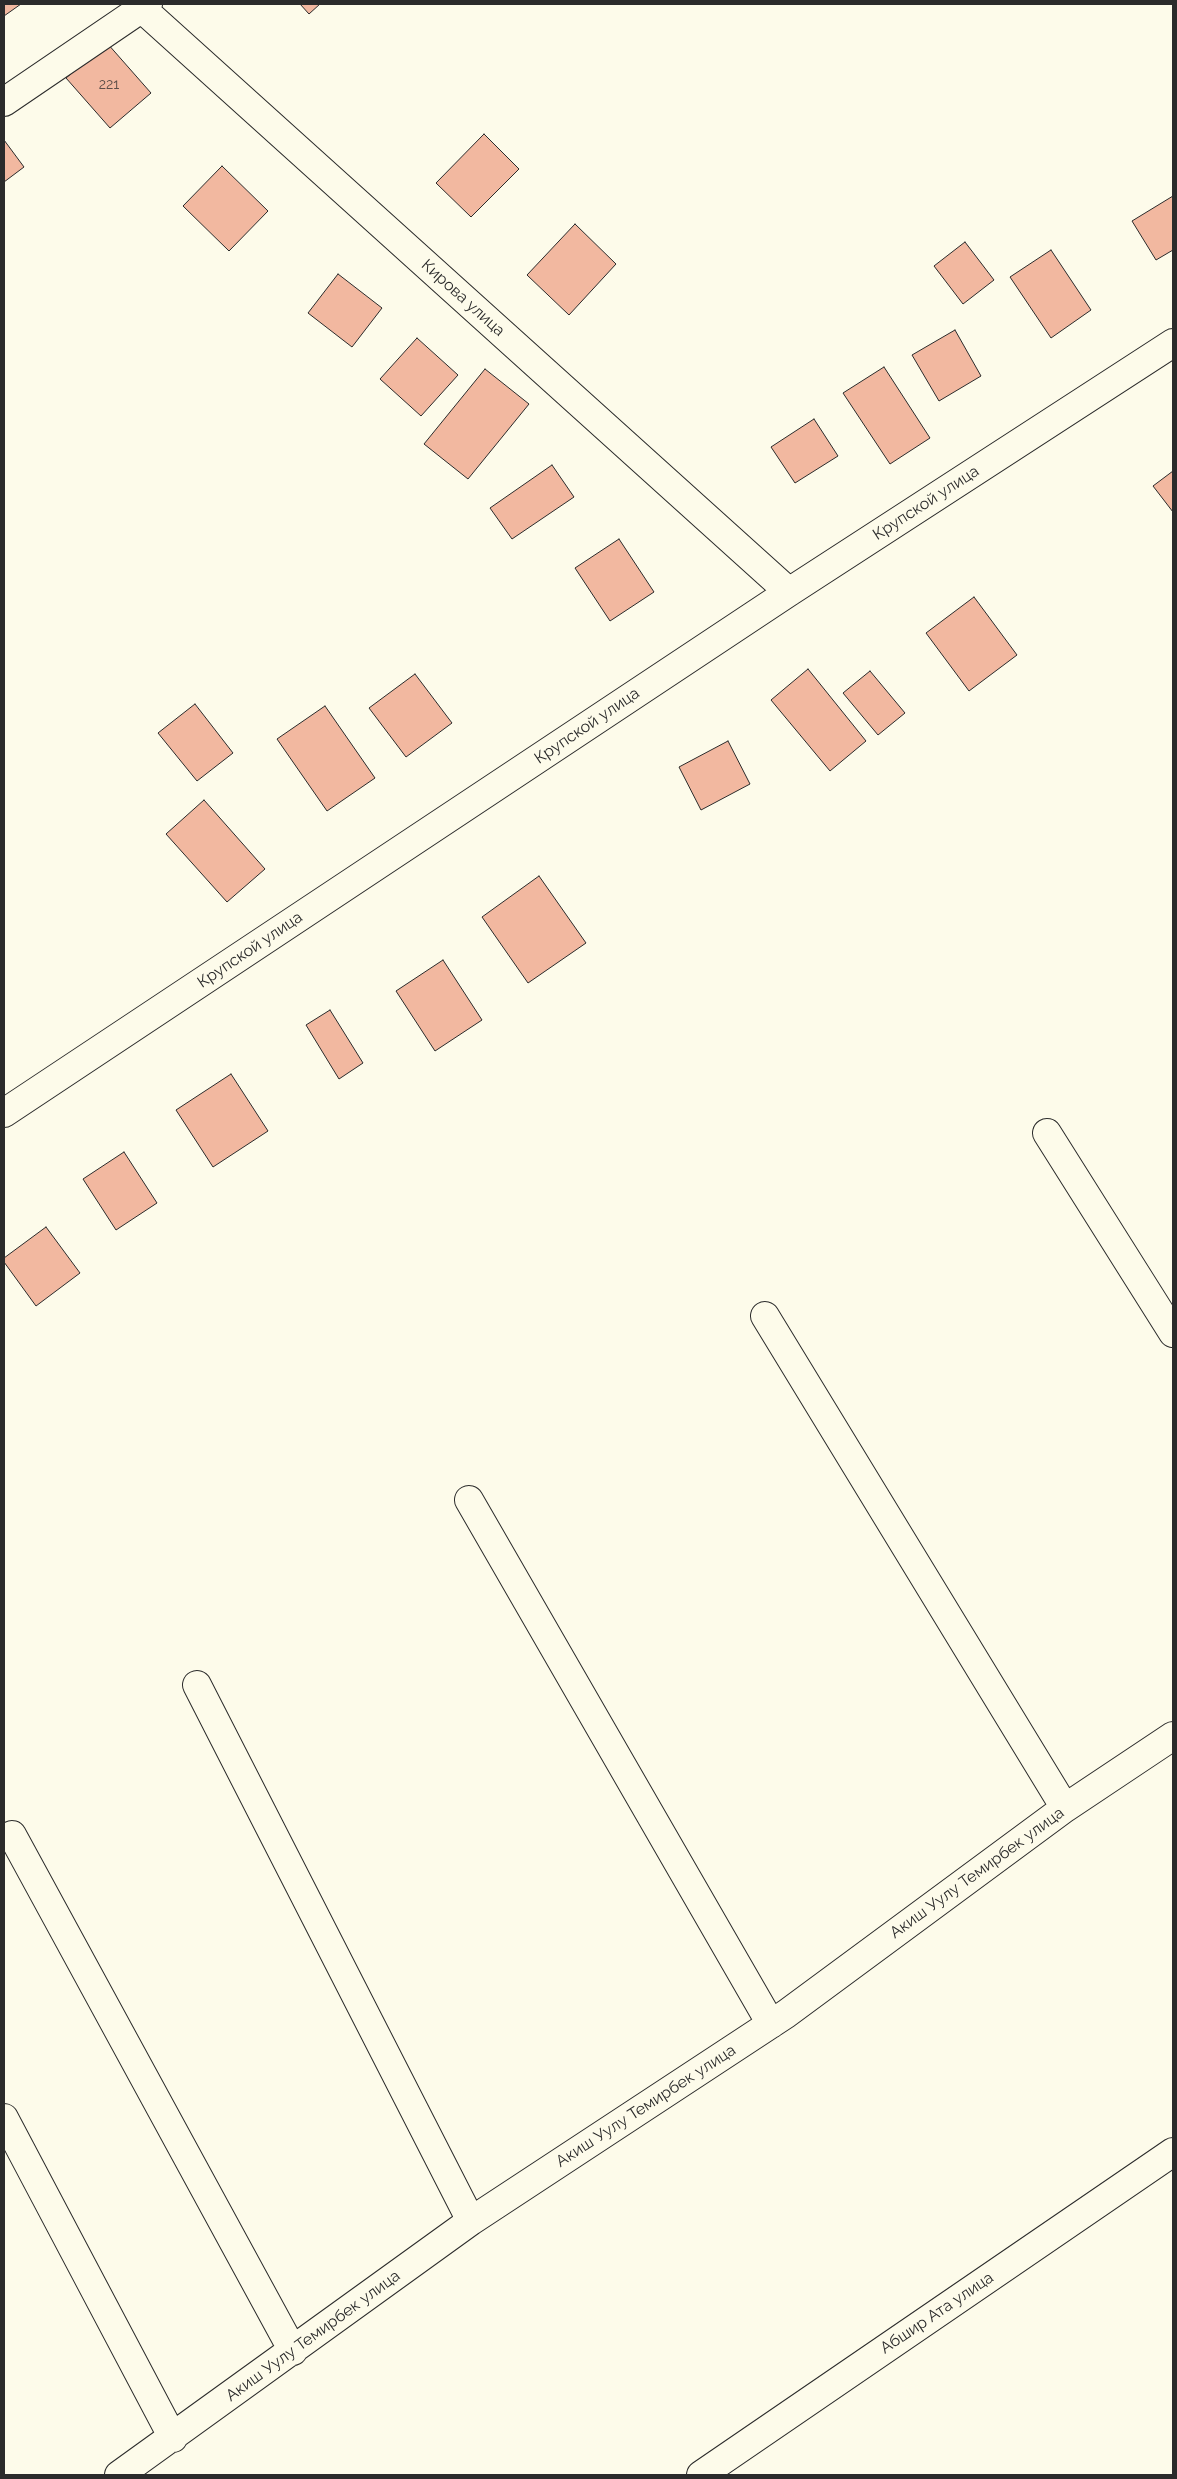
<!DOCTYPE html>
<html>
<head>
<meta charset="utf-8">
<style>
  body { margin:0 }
  #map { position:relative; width:1177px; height:2479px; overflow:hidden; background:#fdfbea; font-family:Raleway,sans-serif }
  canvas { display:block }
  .frame { position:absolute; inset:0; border:5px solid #2b2b2b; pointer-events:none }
</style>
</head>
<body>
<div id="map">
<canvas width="1177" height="2479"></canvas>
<div class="frame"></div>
</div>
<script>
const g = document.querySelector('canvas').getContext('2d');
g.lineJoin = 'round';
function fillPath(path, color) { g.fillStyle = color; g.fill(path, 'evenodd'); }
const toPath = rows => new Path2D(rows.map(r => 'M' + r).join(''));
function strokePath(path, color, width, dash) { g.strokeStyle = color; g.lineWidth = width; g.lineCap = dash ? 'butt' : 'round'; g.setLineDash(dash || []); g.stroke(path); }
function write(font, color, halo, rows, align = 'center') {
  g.font = font + ' Raleway,sans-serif'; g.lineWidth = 4; g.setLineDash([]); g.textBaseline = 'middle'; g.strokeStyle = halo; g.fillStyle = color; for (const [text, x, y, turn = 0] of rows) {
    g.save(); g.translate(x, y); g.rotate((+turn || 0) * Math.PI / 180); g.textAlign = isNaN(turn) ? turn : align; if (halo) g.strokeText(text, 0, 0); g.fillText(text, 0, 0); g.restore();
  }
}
const building = toPath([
  [4,4,21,4,4,16,4,4],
  [300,4,320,4,309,14,300,4],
  [107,43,151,93,110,128,66,78,107,43],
  [484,134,519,169,471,217,436,183,484,134],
  [4,140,24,167,4,182,4,140],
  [222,166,268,211,229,251,183,206,222,166],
  [1173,196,1173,250,1156,260,1132,221,1173,196],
  [575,224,616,264,569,315,527,275,575,224],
  [965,242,994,280,963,304,934,266,965,242],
  [1051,250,1091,310,1051,338,1010,277,1051,250],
  [338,274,382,308,352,347,308,313,338,274],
  [955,330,981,376,939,401,912,355,955,330],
  [417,338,458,375,421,416,380,379,417,338],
  [884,367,930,438,890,464,843,393,884,367],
  [485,369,529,404,468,479,424,444,485,369],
  [814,419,838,456,795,483,771,447,814,419],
  [552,465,574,497,512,539,490,508,552,465],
  [1173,471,1173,512,1153,486,1173,471],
  [619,539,654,592,610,621,575,568,619,539],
  [974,597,1017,655,969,691,926,633,974,597],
  [808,669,866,741,830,771,771,700,808,669],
  [870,671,905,713,878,735,843,693,870,671],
  [415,674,452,723,406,757,369,708,415,674],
  [195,704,233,753,197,781,158,733,195,704],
  [325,706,375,778,327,811,277,739,325,706],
  [728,741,750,784,701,810,679,767,728,741],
  [204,800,265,869,227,902,166,834,204,800],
  [539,876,586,943,528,983,482,917,539,876],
  [443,960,482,1020,435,1051,396,991,443,960],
  [330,1010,363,1063,339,1079,306,1025,330,1010],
  [231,1074,268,1131,213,1167,176,1110,231,1074],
  [124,1152,157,1203,116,1230,83,1179,124,1152],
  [46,1227,80,1273,36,1306,4,1262,4,1258,46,1227]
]);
const minor = toPath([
  [137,4,789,592],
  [4,102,148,4],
  [4,1113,789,592,1173,343],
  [1047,1133,1173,1333],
  [765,1316,1065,1808],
  [469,1500,771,2024],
  [197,1685,471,2221],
  [12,1835,293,2351],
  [4,2118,173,2438],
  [119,2475,471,2221,786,2014,1065,1808,1173,1736],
  [701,2475,1173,2152]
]);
const numberNames = [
  ["221",109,85]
];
const streetNames = [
  ["Кирова улица",463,298,42],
  ["Крупской улица",926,503,-33],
  ["Крупской улица",587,726,-34],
  ["Крупской улица",250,950,-34],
  ["Акиш Уулу Темирбек улица",977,1873,-36],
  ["Акиш Уулу Темирбек улица",646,2106,-33],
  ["Абшир Ата улица",937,2313,-34],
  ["Акиш Уулу Темирбек улица",313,2336,-36]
];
fillPath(building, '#f2b8a0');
strokePath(building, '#2b2b2b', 1);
strokePath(minor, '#2b2b2b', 30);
strokePath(minor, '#fdfbea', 28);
write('14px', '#5d4e48', null, numberNames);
write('16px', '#2b2b2b', '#fdfbea', streetNames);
</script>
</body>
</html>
